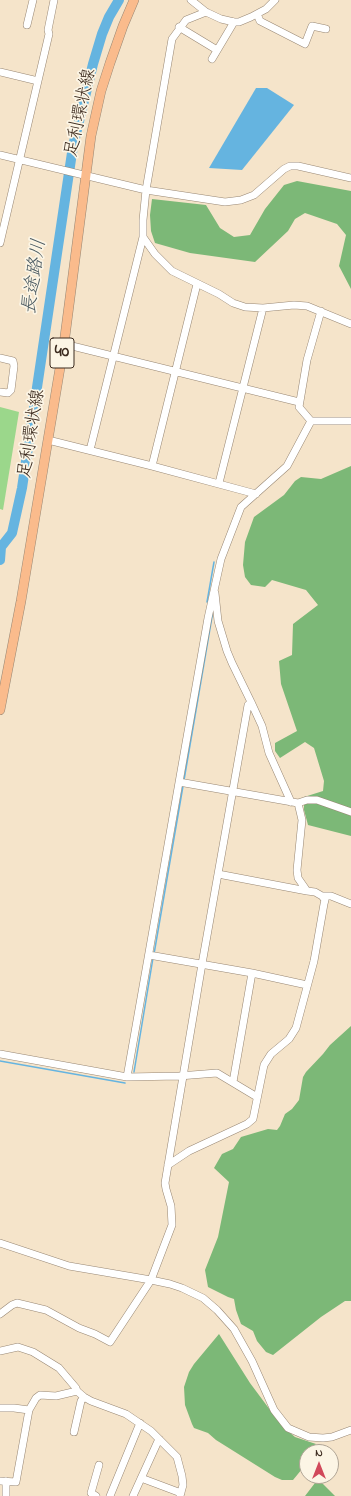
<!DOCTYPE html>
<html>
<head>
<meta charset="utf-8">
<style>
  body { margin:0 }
  #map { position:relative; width:351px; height:1496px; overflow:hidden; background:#f5e4ca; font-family:"Indie Flower",sans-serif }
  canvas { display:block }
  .north { position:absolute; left:299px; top:1444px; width:40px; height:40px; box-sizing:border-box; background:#fcf5e5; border:1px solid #afa495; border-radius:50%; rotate:0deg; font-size:11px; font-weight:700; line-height:16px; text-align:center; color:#3b2a1e }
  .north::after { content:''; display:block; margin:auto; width:14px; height:18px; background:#d1495b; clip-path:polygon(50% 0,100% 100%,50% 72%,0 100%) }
</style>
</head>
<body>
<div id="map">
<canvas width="351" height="1496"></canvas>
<div class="north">N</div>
</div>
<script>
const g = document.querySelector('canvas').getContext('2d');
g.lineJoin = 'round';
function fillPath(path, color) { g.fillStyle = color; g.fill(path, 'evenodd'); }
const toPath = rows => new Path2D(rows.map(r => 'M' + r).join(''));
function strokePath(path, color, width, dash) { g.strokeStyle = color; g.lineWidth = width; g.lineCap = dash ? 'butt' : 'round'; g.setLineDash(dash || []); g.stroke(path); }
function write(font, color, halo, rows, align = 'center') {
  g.font = font + ' "Indie Flower","Klee One",sans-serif'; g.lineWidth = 3.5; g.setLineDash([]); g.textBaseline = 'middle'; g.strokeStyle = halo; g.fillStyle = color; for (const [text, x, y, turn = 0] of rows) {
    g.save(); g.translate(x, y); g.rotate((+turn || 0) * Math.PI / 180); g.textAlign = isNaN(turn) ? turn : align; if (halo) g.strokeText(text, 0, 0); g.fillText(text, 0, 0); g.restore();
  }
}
const green = toPath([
  [0,407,19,412,3,510,0,509]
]);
const forest = toPath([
  [297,181,351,191,351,289,339,266,346,235,337,224,305,213,295,219,288,231,255,262,190,253,155,243,151,231,150,215,152,199,206,205,220,228,234,237,250,235,265,209,284,185],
  [351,466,351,836,308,825,304,810,304,797,323,791,324,781,314,748,305,742,280,758,275,751,275,743,297,731,281,684,279,661,292,655,293,624,318,605,306,590,272,580,265,587,251,585,245,577,243,565,245,542,254,517,284,495,295,481,301,477,321,479],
  [351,1026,351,1301,345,1301,321,1317,273,1355,266,1352,257,1341,253,1331,241,1324,236,1310,234,1299,228,1297,208,1287,205,1270,218,1237,229,1182,214,1168,222,1154,233,1149,241,1137,268,1129,277,1130,280,1126,285,1114,292,1109,299,1100,303,1077,306,1072,323,1054,330,1045],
  [219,1334,250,1383,282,1426,295,1437,316,1444,312,1452,307,1452,307,1463,293,1480,282,1480,275,1477,216,1440,208,1433,194,1428,192,1424,185,1405,184,1387,189,1372,194,1364],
  [318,1479,335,1496,305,1496]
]);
const water = toPath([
  [256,88,267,88,294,105,242,170,209,168]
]);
const stream = toPath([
  [0,541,1,547],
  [207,602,214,562],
  [184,780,213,611],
  [154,954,183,786],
  [0,1061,125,1083],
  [134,1072,153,958]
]);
const river = toPath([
  [0,560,1,547,12,533,22,488,73,146,93,64,102,34,109,17,119,0]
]);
const minor = toPath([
  [191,0,206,12,221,19,234,22,239,22,251,17,266,9,275,0],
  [206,12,186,20,172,39,146,190,143,220,143,237,155,254,172,271,219,294,233,303,245,307,263,308,294,305,307,306,351,324],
  [257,14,260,21,305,44,312,26,326,29],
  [27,25,33,0],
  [179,27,217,50],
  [212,59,234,22],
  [0,72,38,81],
  [0,155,146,190,225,202,241,200,254,195,284,169,290,166,298,166,351,178],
  [0,243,49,34,48,30,54,0],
  [321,311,307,360,299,407,311,421,351,421],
  [64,344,299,402],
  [0,358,13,361,14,366,11,390,8,393,0,392],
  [48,440,152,466,256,494],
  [90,450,143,237],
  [152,466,197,284],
  [219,483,263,308],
  [215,593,218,621,227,651,232,663,251,702,262,726,269,753,291,802],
  [179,782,298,803,307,800,317,800,351,812],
  [298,803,302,820,297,870,298,878,307,891,315,892,322,896,331,896,351,904],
  [218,874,307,891],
  [149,955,252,973,307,985],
  [0,1054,127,1077,179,1076,217,1073,257,1097],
  [127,1077,208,618,221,559,241,507,287,466,311,421],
  [233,1082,252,973],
  [168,1165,189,1151,247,1124,253,1119,264,1065,271,1054,289,1039,296,1028,314,961,324,904,325,900,322,896],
  [0,1243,69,1266,151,1280,170,1284,182,1288,203,1298,217,1310,234,1329,252,1361,274,1410,288,1428,309,1437,323,1438,332,1437,351,1430],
  [0,1314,12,1305,17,1303,46,1310,79,1328,95,1334,110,1342,151,1280,172,1225,171,1206,166,1189,165,1183,202,964,248,705,251,702],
  [0,1351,18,1347,33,1352,59,1368,76,1388,77,1391,84,1397,91,1401,126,1414,151,1431,177,1457,182,1476,183,1485,180,1496],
  [0,1408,14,1408,29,1410],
  [74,1432,81,1401,84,1397],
  [141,1478,181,1493],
  [0,1481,16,1482,29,1410,36,1398,40,1395,56,1396,77,1391],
  [6,1496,6,1481],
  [96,1496,91,1493,99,1465],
  [110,1496,140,1423],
  [133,1496,159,1439]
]);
const major = toPath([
  [0,710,21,601,64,344,91,136,101,91,110,63,123,26,134,0]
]);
const shields = [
  [62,353,24]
];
const shieldNames = [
  ["40",62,353]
];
const streetNames = [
  ["足利環状線",82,113,-78],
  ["足利環状線",33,434,-81]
];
const waterNames = [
  ["長途路川",36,277,-82]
];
fillPath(green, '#9bd78b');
fillPath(forest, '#7cb877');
fillPath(water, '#65b4e0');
strokePath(stream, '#65b4e0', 1.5);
strokePath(river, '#65b4e0', 10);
strokePath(minor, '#988774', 8);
strokePath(major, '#988774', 10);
strokePath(minor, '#fff', 7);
strokePath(major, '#fabb8c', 9);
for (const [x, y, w] of shields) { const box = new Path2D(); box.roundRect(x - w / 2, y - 15, w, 30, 3); g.fillStyle = '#fcf5e5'; g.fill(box); strokePath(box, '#3b2a1e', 1); }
write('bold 17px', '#3b2a1e', null, shieldNames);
write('18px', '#3b2a1e', '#fcf5e5', streetNames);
write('italic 19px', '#4a5a62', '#fcf5e5', waterNames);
</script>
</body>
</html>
